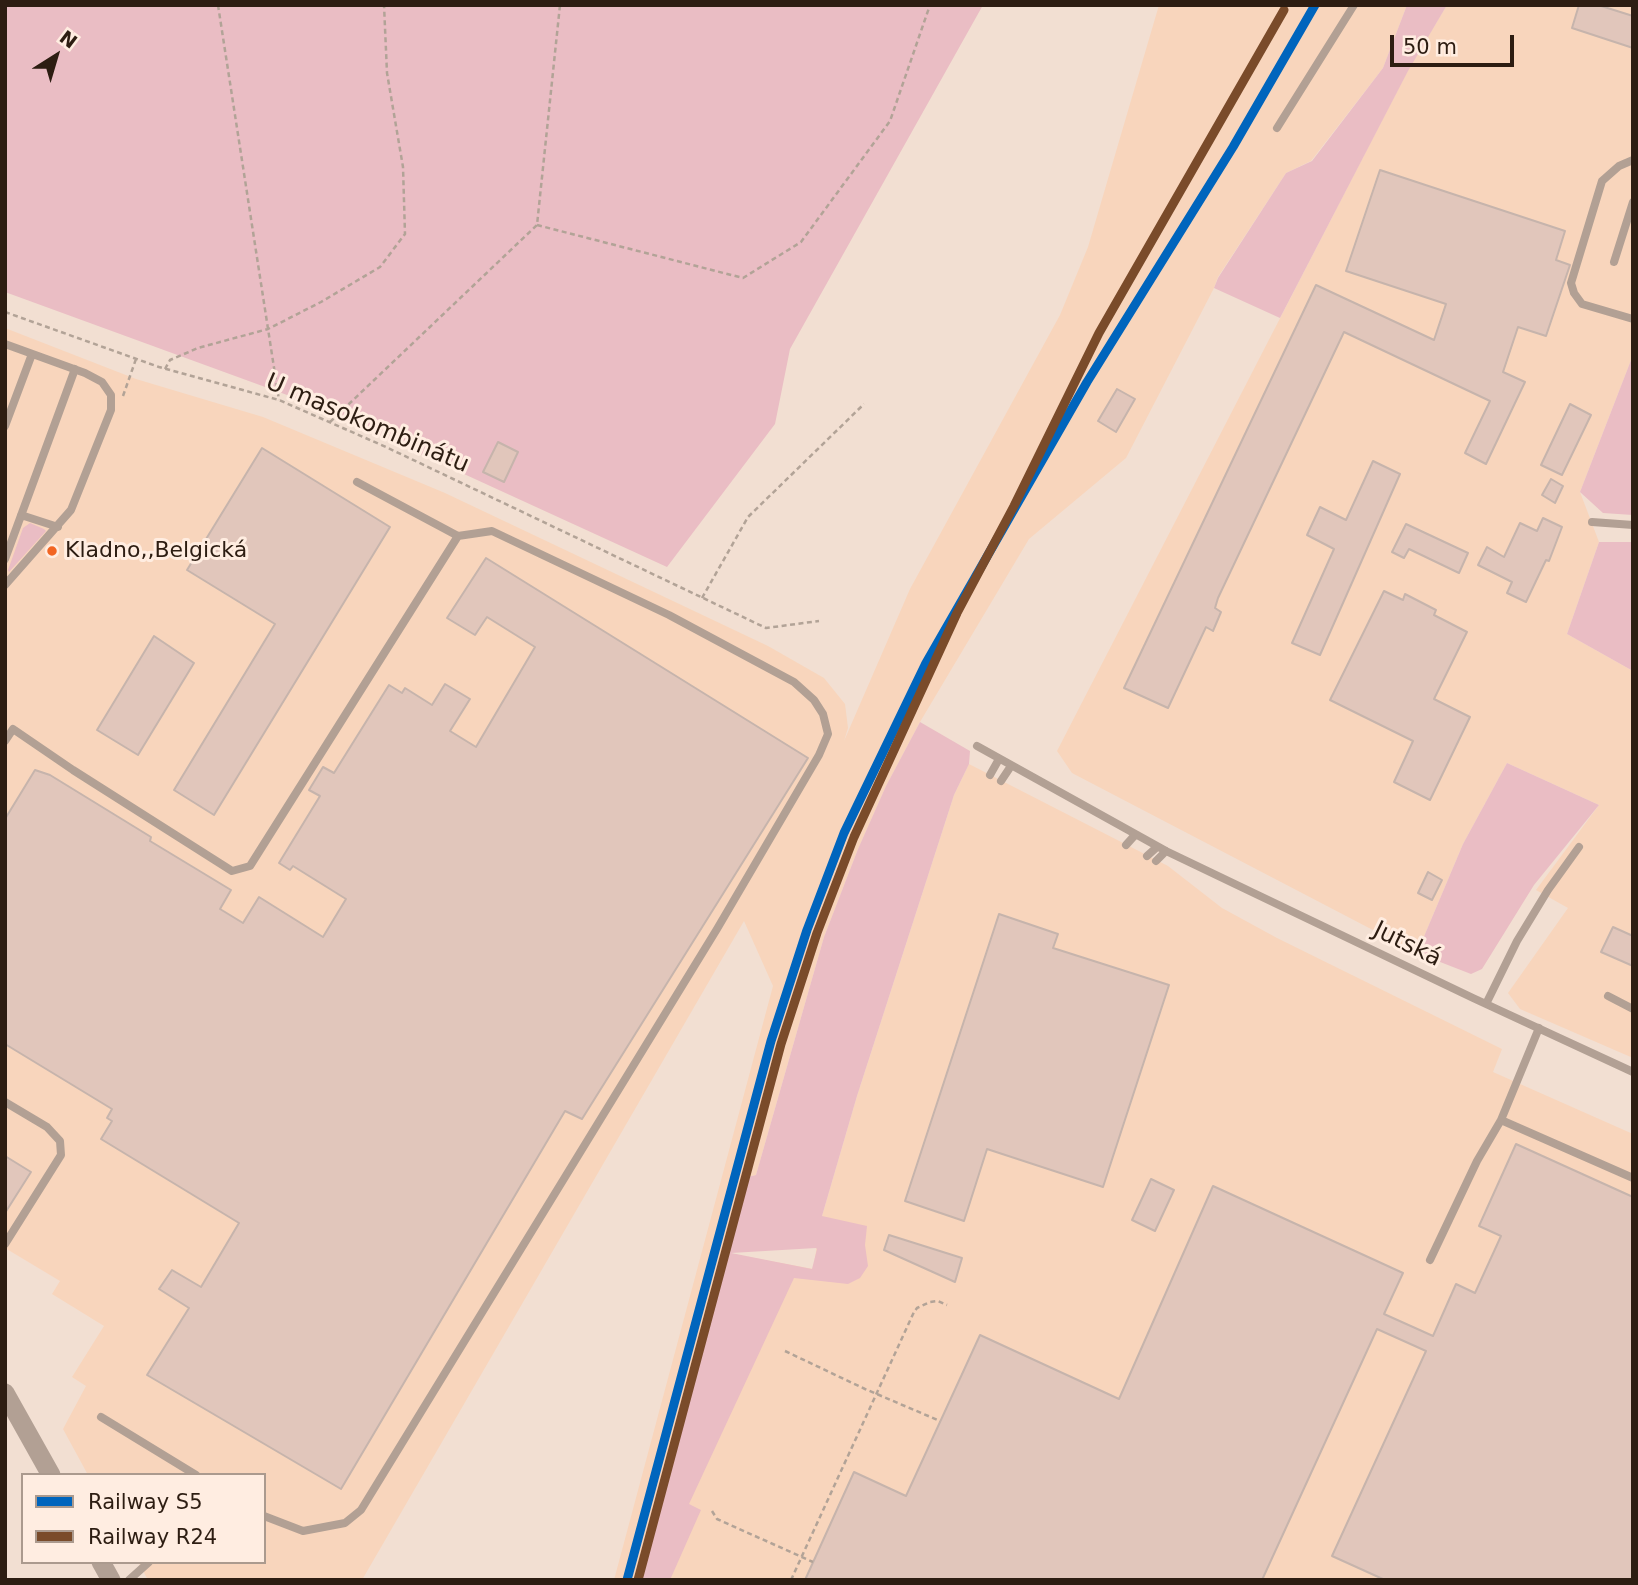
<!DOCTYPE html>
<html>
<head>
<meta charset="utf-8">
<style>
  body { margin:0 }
  #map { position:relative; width:1638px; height:1585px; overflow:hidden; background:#f2dfd2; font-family:"DejaVu Sans",sans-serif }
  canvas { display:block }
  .frame { position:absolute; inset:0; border:7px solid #2d1d12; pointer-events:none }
  .legend { position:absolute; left:21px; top:1473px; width:245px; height:91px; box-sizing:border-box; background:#ffede1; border:2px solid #ab9a8e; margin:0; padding:9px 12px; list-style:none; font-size:21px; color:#2d1d12 }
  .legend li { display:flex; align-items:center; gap:14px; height:35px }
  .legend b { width:35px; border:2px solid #ab9a8e }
  .north { position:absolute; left:21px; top:21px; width:70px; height:70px; -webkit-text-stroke:5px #ffede1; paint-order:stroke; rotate:37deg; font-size:19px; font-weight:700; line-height:28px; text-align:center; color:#2d1d12 }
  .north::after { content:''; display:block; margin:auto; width:24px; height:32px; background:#2d1d12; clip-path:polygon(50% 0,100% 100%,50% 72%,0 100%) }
  .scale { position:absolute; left:1390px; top:35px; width:124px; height:32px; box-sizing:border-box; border:4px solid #2d1d12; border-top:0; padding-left:9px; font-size:21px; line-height:24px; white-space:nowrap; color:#2d1d12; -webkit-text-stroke:5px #ffede1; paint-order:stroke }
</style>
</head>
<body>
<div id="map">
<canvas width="1638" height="1585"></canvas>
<div class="frame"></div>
<ul class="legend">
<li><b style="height:9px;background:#0065bd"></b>Railway S5</li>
<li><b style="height:9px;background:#7a4b2a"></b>Railway R24</li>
</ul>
<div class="north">N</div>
<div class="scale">50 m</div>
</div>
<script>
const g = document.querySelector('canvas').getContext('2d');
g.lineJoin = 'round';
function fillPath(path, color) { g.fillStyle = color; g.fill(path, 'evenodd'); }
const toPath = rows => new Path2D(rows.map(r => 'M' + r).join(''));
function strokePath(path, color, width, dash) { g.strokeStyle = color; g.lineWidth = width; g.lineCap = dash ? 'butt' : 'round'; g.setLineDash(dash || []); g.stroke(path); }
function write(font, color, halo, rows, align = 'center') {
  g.font = font + ' "DejaVu Sans",sans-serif'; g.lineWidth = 6; g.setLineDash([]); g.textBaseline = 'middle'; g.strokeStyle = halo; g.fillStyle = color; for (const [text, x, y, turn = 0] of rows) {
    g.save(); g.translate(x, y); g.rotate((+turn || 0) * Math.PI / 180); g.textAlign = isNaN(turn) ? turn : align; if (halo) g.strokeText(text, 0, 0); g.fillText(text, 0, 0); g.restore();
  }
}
const built = toPath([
  [1159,5,1407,5,1383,68,1311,161,1286,173,1218,277,1214,288,1126,458,1029,539,920,722,886,786,858,849,824,937,756,1175,748,1177,728,1253,813,1269,822,1216,857,1096,954,795,969,764,1168,866,1222,908,1277,938,1502,1049,1493,1072,1633,1134,1633,1580,614,1580,773,986,744,921,362,1580,148,1580,138,1562,264,1562,264,1475,88,1475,63,1429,86,1386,72,1377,104,1326,52,1294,60,1281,5,1248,5,328,136,379,263,417,445,493,768,646,824,678,845,704,848,728,844,741,910,589,1060,315,1088,247],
  [1447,5,1633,5,1633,355,1580,492,1599,542,1567,634,1633,671,1633,1058,1520,1009,1508,993,1568,908,1536,890,1599,805,1507,763,1463,844,1417,953,1072,773,1057,751,1408,70]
]);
const green = toPath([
  [5,5,983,5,790,349,775,424,667,567,309,403,5,292],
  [1407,5,1447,5,1408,71,1280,318,1214,288,1218,278,1286,173,1312,161,1383,68],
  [1633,355,1633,515,1603,513,1580,492],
  [30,523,44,529,46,531,9,572,8,570,23,528],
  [1599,542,1633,542,1633,671,1567,634],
  [920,722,970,751,969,764,954,795,857,1096,822,1216,867,1226,865,1245,868,1266,860,1278,848,1284,794,1278,689,1504,701,1510,670,1580,640,1580,748,1177,756,1175,824,937,858,849,886,786],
  [817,1249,812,1269,731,1253,816,1248],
  [1507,763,1599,805,1534,885,1482,969,1471,974,1417,953,1463,844]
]);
const building = toPath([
  [1579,5,1598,5,1633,16,1633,48,1572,28,1579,5],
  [1380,170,1565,231,1556,260,1570,265,1546,336,1518,327,1503,372,1525,382,1486,464,1465,453,1490,401,1344,332,1218,598,1215,608,1221,612,1213,631,1206,627,1168,708,1124,688,1316,285,1434,340,1446,304,1346,271,1380,170],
  [1117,389,1135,399,1116,432,1098,421,1117,389],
  [1570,404,1591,415,1562,475,1541,465,1570,404],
  [498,442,518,452,504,482,483,472,498,442],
  [262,448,390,527,214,815,174,790,275,624,187,570,262,448],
  [1373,461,1400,474,1320,655,1292,643,1334,549,1307,535,1320,507,1346,520,1373,461],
  [1551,479,1563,486,1555,503,1542,495,1551,479],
  [1543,518,1562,527,1549,561,1546,560,1526,602,1507,593,1512,582,1478,565,1487,547,1504,557,1520,523,1537,531,1543,518],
  [1406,524,1468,553,1459,573,1409,549,1404,558,1392,552,1406,524],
  [486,558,808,758,582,1119,565,1111,341,1489,147,1375,189,1308,159,1289,172,1270,201,1287,239,1223,101,1139,112,1121,107,1118,112,1109,5,1044,5,819,35,770,50,775,151,837,150,841,231,890,220,909,243,923,259,897,323,937,346,899,293,866,290,870,279,863,320,796,309,790,323,767,334,773,389,685,402,693,405,688,432,705,445,684,470,699,450,731,476,747,535,647,487,617,475,635,447,618,486,558],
  [1384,591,1403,600,1405,594,1436,610,1434,615,1467,632,1434,699,1470,717,1430,800,1394,782,1413,741,1330,700,1384,591],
  [154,636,194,663,138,755,97,730,154,636],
  [1428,872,1442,880,1432,900,1418,893,1428,872],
  [999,914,1058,934,1053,948,1169,985,1103,1187,987,1149,964,1221,905,1201,999,914],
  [1613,927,1633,936,1633,966,1601,952,1613,927],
  [1516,1144,1633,1197,1633,1580,1385,1580,1332,1556,1426,1351,1377,1329,1262,1580,805,1580,854,1472,906,1496,980,1335,1119,1399,1213,1186,1403,1273,1384,1314,1433,1336,1456,1284,1475,1293,1501,1236,1479,1226,1516,1144],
  [5,1156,31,1172,5,1213,5,1156],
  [1151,1179,1174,1190,1155,1231,1132,1220,1151,1179],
  [889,1235,962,1258,955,1282,884,1250,889,1235]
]);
const path = toPath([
  [218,5,279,400],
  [537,225,743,278,801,242,890,121,930,5],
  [5,312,159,367,279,400,386,447,766,628,819,621],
  [165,369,170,360,198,348,268,329,321,302,380,267,405,234,403,167,387,73,384,5],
  [123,396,136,359],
  [330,422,537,225,560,5],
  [702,598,748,517,864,404],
  [785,1351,865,1389,940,1421],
  [712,1511,717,1519,813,1562],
  [791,1580,914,1312,917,1308,930,1302,938,1301,947,1305]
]);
const service = toPath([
  [1277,128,1354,5],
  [1633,160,1619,166,1602,181,1571,283,1574,293,1582,304,1633,319],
  [1614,262,1633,202],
  [5,344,85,373,102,382,111,395,111,410,71,510,5,585],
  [5,426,32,354],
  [21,515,58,527],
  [1592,522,1633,525],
  [5,559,75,369],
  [5,741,13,729,73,770,232,871,250,866,458,536,357,482],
  [977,746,1166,851,1473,998,1633,1072],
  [990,775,999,759],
  [1001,781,1011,766],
  [1126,845,1135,835],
  [1147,856,1157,847],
  [1156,861,1166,851],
  [1608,996,1633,1009],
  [1486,1004,1517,941,1548,890,1579,847],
  [1539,1028,1501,1120,1633,1178],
  [5,1102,47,1127,60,1141,61,1155,5,1244],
  [1430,1260,1477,1161,1501,1120],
  [101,1417,196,1475],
  [264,1516,303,1531,345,1523,361,1510,717,929,819,755,828,734,823,714,814,700,794,682,669,615,492,531,458,536],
  [129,1580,149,1562]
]);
const tertiary = toPath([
  [5,1393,51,1475],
  [101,1562,111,1580]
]);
const rail1 = toPath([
  [627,1580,771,1041,807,930,844,833,926,663,1087,382,1233,147,1315,5]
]);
const rail2 = toPath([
  [638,1580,781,1044,817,933,854,837,957,613,1014,506,1099,333,1284,10]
]);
const markers = [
  [52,551,6,"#f26522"]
];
const busNames = [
  ["Kladno,,Belgická",65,551]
];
const streetNames = [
  ["U masokombinátu",367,424,23],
  ["Jutská",1407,945,26]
];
fillPath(built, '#f8d5bc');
fillPath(green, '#eabdc4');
fillPath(building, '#e1c6bb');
strokePath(building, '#c6b4ac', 2);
strokePath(path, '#b2a397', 2.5, [5, 3.5]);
strokePath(service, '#b2a094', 8);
strokePath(tertiary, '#b2a094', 19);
strokePath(rail1, '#0065bd', 9);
strokePath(rail2, '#7a4b2a', 9);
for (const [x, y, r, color] of markers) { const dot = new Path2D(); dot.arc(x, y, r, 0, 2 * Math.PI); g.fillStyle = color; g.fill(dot); strokePath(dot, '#ffede1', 2.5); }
write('22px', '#2d1d12', '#ffede1', busNames, 'left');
write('24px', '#2d1d12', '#ffede1', streetNames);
</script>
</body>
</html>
